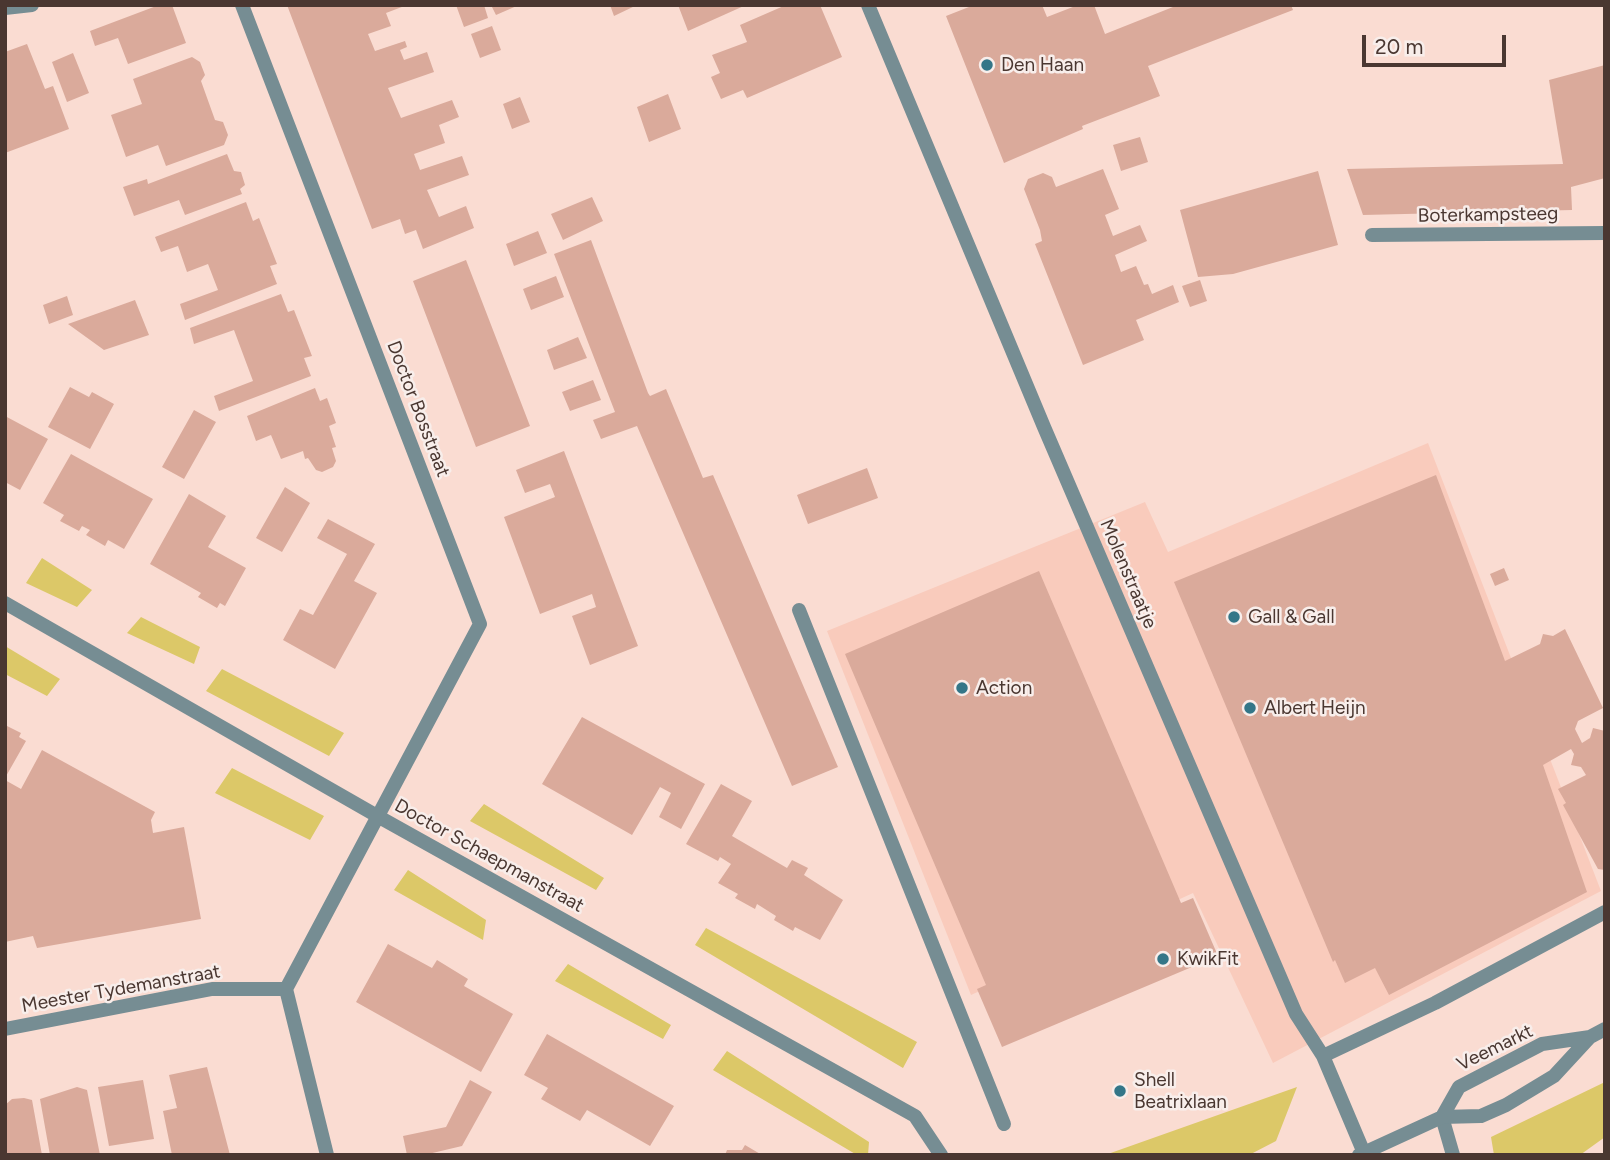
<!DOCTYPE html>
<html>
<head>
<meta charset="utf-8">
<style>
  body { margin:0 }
  #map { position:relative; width:1610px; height:1160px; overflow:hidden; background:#fadcd2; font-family:Figtree,sans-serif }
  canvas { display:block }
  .frame { position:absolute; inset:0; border:7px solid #4a3731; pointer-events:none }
  .scale { position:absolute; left:1362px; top:35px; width:144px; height:32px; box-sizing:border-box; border:4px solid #4a3731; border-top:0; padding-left:9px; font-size:21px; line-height:24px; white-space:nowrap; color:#4a3731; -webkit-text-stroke:5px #f8eeeb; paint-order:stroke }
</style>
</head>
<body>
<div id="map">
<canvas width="1610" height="1160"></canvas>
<div class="frame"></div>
<div class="scale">20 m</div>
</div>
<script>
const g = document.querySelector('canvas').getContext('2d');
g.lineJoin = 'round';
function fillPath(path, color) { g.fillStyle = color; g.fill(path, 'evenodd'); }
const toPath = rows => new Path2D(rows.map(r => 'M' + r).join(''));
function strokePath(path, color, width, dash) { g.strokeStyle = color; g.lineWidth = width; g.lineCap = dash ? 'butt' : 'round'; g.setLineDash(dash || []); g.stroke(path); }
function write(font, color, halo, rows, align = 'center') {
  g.font = font + ' Figtree,sans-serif'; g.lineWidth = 5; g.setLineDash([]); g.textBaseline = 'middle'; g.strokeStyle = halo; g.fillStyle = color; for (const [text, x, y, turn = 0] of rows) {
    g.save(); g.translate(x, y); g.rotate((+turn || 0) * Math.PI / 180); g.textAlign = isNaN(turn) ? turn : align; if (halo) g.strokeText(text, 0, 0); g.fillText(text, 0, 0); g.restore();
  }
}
const built = toPath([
  [1428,443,1601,891,1273,1063,1193,893,971,995,827,631,1145,502,1168,552]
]);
const green = toPath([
  [42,558,92,590,77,607,26,583],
  [141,617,200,647,194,664,127,633],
  [5,646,60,679,47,696,5,674],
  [222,669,344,733,329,756,206,691],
  [232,768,324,816,310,840,215,793],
  [484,804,604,878,596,890,470,821],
  [408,870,486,920,483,940,394,890],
  [706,928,917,1042,903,1068,695,945],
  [568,964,671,1025,663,1039,555,981],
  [727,1051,869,1142,868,1155,857,1155,713,1070],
  [1605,1082,1605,1137,1580,1155,1494,1155,1491,1137],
  [1297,1087,1276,1141,1249,1155,1105,1155]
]);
const building = toPath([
  [159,5,172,5,186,43,128,64,118,38,95,46,90,31],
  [287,5,407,5,386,13,391,26,368,34,375,51,405,41,407,47,400,50,404,60,427,52,434,72,388,88,401,118,452,100,459,117,439,125,445,143,414,154,420,170,462,156,469,175,427,190,439,217,466,206,474,228,423,249,416,230,405,234,400,219,372,229],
  [456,5,484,5,488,18,464,27],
  [491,5,519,5,496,15],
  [610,5,637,5,614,16],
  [678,5,746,5,688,31],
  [786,5,820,5,842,57,747,98,743,90,721,99,711,77,720,73,712,55,747,42,740,25],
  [974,5,1042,5,1047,17,1078,5,1094,5,1105,34,1178,5,1291,5,1293,10,1148,66,1160,96,1082,126,1083,129,1004,163,946,16],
  [492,26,501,50,480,58,471,34],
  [27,44,45,89,53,86,69,129,5,153,5,52],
  [73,53,89,93,67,102,52,62],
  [192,57,200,62,205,75,201,81,215,120,223,122,228,135,224,145,166,166,158,145,126,157,111,115,142,104,133,79],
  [1605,65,1605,178,1571,187,1572,210,1363,215,1347,169,1563,164,1549,80],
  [668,94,681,129,649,142,637,107],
  [520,97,530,122,512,129,503,104],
  [1140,137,1148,162,1121,171,1113,145],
  [227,154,234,171,241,172,245,185,240,189,242,194,185,215,179,200,134,216,123,187,147,179,148,184],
  [1103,169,1119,209,1105,215,1113,236,1140,225,1147,241,1115,255,1121,272,1136,266,1144,285,1148,284,1152,294,1173,285,1179,302,1136,320,1144,340,1083,365,1035,244,1042,241,1040,230,1024,189,1028,179,1043,173,1052,177,1056,187],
  [1318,171,1338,245,1233,274,1198,277,1180,210],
  [592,197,603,221,563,240,551,214],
  [246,202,253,221,259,218,277,264,270,266,277,284,185,320,180,304,218,290,208,264,187,272,178,246,161,252,155,237],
  [538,231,547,253,514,266,506,244],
  [591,240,648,393,650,396,666,389,703,478,713,475,838,767,792,786,637,426,601,439,593,420,615,412,554,254],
  [466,260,530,426,476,447,413,281],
  [556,276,564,297,531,310,523,289],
  [1200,280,1207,301,1190,307,1182,286],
  [281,294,288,312,294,310,312,356,304,358,311,376,219,411,214,396,253,381,234,330,194,344,190,328],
  [67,296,73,315,49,324,43,305],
  [135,300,149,335,104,350,68,324],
  [578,337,587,358,554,370,547,350],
  [593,380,601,400,570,411,562,392],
  [70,387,89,397,92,392,114,404,90,449,48,427],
  [315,388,320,401,327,398,336,423,329,426,336,447,332,448,336,461,333,467,322,472,316,470,308,458,305,459,303,451,281,459,271,435,256,441,247,416],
  [194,410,216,422,184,479,162,467],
  [5,416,48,439,20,490,5,482],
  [564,451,638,646,590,665,572,616,596,607,592,594,540,614,504,517,555,497,550,484,525,493,516,470],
  [71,454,153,499,124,549,108,540,105,546,86,535,90,530,82,526,79,531,60,521,64,515,43,503],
  [867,468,878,498,808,524,797,495],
  [1436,475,1505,661,1540,644,1543,634,1553,636,1565,629,1603,708,1578,721,1575,729,1582,743,1590,738,1593,728,1605,731,1605,870,1598,869,1563,805,1566,803,1558,789,1586,775,1581,767,1571,765,1574,754,1571,749,1543,765,1587,892,1389,995,1375,968,1345,983,1335,960,1333,962,1174,582],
  [285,487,310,503,282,552,256,538],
  [189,494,226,516,208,547,246,568,225,606,220,603,217,608,198,597,201,593,150,564],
  [328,519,375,544,354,581,377,593,335,669,283,640,300,609,313,615,347,554,317,538],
  [1504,568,1509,580,1495,586,1490,574],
  [1039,571,1181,903,1193,898,1218,956,1002,1047,977,989,986,985,845,654],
  [582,717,705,784,681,829,659,817,671,793,660,787,632,835,542,784],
  [5,725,21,733,19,737,26,741,5,778],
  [42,750,155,812,151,820,153,833,184,827,201,919,37,948,33,936,5,942,5,780,21,789],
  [721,784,752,801,732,836,787,868,792,860,808,868,804,875,843,900,820,940,795,927,793,931,774,920,776,916,757,904,755,909,735,898,738,894,718,883,731,864,720,857,718,861,686,844],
  [388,944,432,968,437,960,468,979,464,986,513,1014,481,1072,356,1002],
  [547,1034,674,1106,650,1146,587,1110,580,1121,541,1099,548,1088,524,1075],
  [207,1067,230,1155,172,1155,163,1111,177,1108,169,1075],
  [143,1080,154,1139,109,1146,98,1087],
  [470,1080,492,1092,462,1146,424,1155,407,1155,403,1136,446,1127],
  [77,1087,87,1090,100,1155,50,1155,40,1099],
  [24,1098,32,1100,42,1155,5,1155,5,1105,12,1099],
  [745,1145,762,1155,725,1155,727,1150,742,1150]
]);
const service = toPath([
  [799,610,1004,1124]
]);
const minor = toPath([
  [242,5,480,624,286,989,327,1155],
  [868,5,1044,427,1296,1014,1323,1056,1364,1153],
  [5,8,32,5],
  [1372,235,1605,233],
  [5,603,379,817,915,1116,941,1155],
  [5,1029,212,989,286,989],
  [1323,1056,1435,1003,1605,912],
  [1442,1117,1453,1155]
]);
const tertiary = toPath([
  [1442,1117,1459,1087,1542,1044,1590,1037,1605,1029],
  [1359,1155,1442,1117,1481,1116,1506,1105,1554,1076,1590,1037]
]);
const markers = [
  [987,65,7,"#347688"],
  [1234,617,7,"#347688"],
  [962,688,7,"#347688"],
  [1250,708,7,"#347688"],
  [1163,959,7,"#347688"],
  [1120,1091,7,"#347688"]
];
const poiNames = [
  ["Den Haan",1001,65],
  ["Gall & Gall",1248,617],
  ["Action",976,688],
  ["Albert Heijn",1264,708],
  ["KwikFit",1177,959],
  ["Shell",1134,1080],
  ["Beatrixlaan",1134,1102]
];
const streetNames = [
  ["Boterkampsteeg",1488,215,-1],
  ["Doctor Bosstraat",418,409,69],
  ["Molenstraatje",1128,574,67],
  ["Doctor Schaepmanstraat",489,856,29],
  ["Meester Tydemanstraat",121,989,-10],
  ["Veemarkt",1495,1048,-26]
];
fillPath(built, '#f9cbbc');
fillPath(green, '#dcc868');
fillPath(building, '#daaa9b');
strokePath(service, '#768d93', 14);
strokePath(minor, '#768d93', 14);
strokePath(tertiary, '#768d93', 14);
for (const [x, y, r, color] of markers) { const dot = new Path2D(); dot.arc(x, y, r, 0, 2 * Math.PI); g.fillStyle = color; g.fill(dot); strokePath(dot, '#f8eeeb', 2.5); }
write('19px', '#4a3731', '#f8eeeb', poiNames, 'left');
write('19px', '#4a3731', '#f8eeeb', streetNames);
</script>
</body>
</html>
